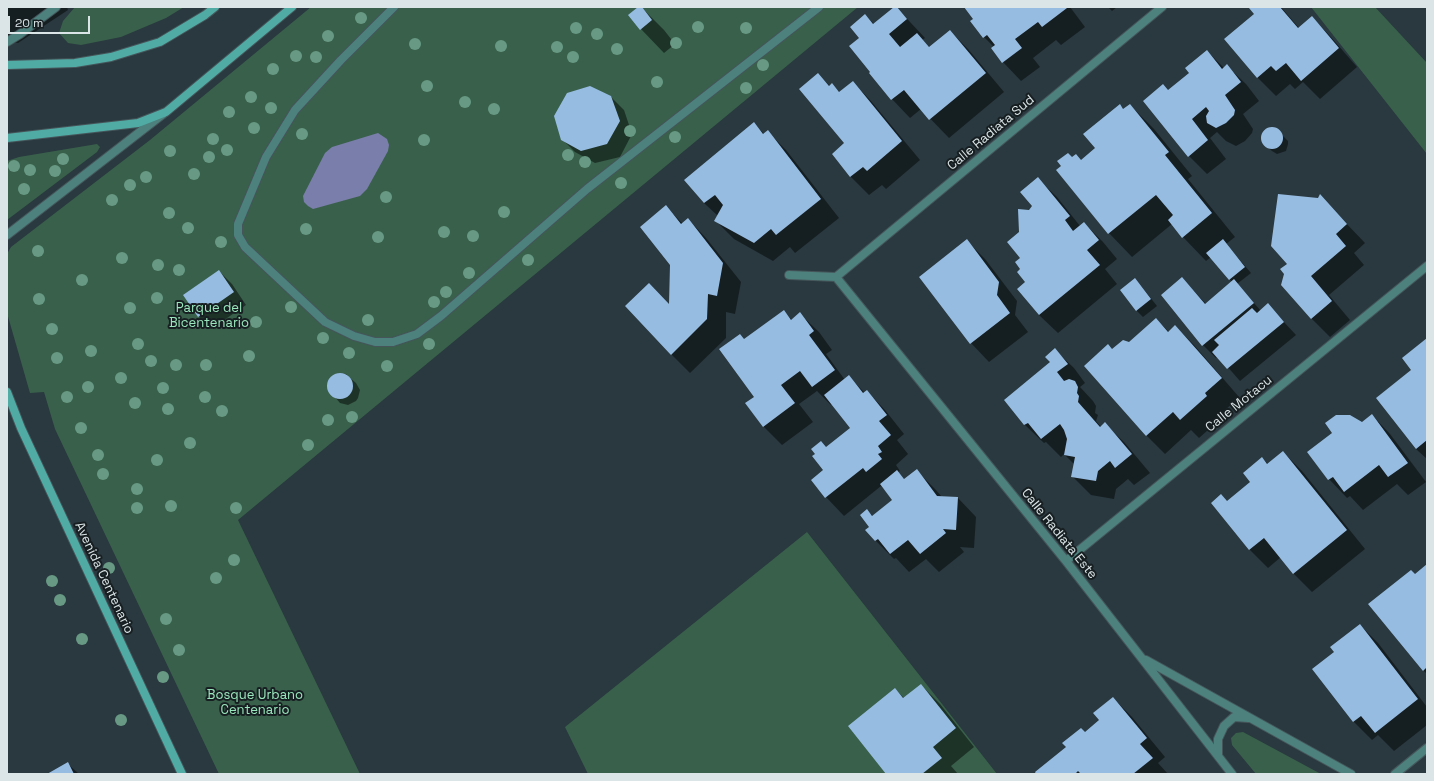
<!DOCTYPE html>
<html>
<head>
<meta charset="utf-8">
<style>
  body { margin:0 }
  #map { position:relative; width:1434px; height:781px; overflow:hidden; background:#29393f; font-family:"Space Grotesk",sans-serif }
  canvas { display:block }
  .frame { position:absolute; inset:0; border:8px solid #dbe5e8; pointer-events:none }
  .scale { position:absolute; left:8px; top:16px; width:82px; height:18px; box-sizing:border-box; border:2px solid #dbe5e8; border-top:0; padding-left:5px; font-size:12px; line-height:14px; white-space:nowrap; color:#dbe5e8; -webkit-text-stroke:3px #181f22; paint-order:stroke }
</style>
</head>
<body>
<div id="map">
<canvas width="1434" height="781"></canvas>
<div class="frame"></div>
<div class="scale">20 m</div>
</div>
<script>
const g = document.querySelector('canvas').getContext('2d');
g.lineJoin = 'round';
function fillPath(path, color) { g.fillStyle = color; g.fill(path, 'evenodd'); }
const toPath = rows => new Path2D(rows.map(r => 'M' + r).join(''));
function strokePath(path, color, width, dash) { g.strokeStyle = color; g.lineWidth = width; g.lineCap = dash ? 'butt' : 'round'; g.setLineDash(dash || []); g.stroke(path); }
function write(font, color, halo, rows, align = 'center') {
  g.font = font + ' "Space Grotesk",sans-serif'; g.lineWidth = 4; g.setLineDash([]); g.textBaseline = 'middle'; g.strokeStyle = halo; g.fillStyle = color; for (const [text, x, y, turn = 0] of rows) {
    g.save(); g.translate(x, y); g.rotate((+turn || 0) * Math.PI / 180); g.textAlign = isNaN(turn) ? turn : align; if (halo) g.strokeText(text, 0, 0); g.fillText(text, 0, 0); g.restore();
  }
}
const green = toPath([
  [75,7,184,7,166,18,121,37,81,45,68,43,59,33,63,21],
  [311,7,858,7,238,520,360,774,219,774,55,429,44,392,30,393,7,313,7,254,11,247,150,140],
  [1311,7,1375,7,1427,63,1427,154],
  [97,144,100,147,97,152,7,220,7,161,19,157],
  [807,532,997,774,588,774,565,727],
  [1243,732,1321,774,1256,774,1232,745,1231,738,1236,733]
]);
const water = toPath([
  [378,133,387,139,389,145,388,151,367,189,360,196,313,209,308,206,304,202,303,196,325,153,332,147]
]);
const shadow = toPath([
  [7,7,67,7,68,10,18,43,11,42,7,39],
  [639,7,641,7,664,30,675,44,664,53,641,29],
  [896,7,925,38,922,40,930,48,950,31,968,49,1004,92,949,138,921,109,910,118,892,99,870,73,872,72,860,38,865,15,874,24],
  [965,7,1070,7,1085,27,1061,45,1056,40,1033,58,1040,67,1021,81,1003,62,994,47,984,37,974,19],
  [1108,7,1117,7,1112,11],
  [1252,7,1281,7,1299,28,1312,17,1330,36,1357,67,1320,99,1303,82,1295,89,1290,84,1276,96,1257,77,1255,14],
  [1207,51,1224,68,1227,66,1246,84,1259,101,1243,114,1253,129,1252,133,1245,141,1236,146,1226,141,1217,132,1210,138,1226,159,1207,174,1189,156,1169,91,1191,74],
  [818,75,830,86,832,84,840,93,853,82,871,101,920,160,886,189,882,185,869,195,851,177,833,154,846,143],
  [611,97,624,110,632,134,620,157,595,163,575,152,562,139],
  [1130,105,1154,129,1192,176,1188,179,1235,237,1226,244,1251,273,1237,284,1261,311,1268,305,1296,335,1240,381,1218,356,1216,358,1203,345,1162,295,1182,278,1206,304,1232,282,1211,257,1206,261,1183,237,1172,224,1132,257,1109,233,1057,170,1072,158,1081,161,1096,148,1124,110],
  [754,123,764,134,768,132,786,150,839,218,795,253,790,247,773,261,734,239,716,221,718,216,704,203],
  [1271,128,1277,130,1288,141,1288,144,1286,151,1277,154,1272,151,1263,142,1262,136,1265,130],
  [1038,179,1057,197,1080,226,1084,223,1103,242,1117,259,1105,269,1117,284,1058,333,1039,315,1022,269,1020,233,1029,211,1034,206],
  [1320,196,1365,243,1354,253,1364,265,1329,295,1350,320,1330,337,1312,319,1283,285,1288,264],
  [666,207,683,224,688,219,706,238,741,282,735,314,726,312,726,338,690,373,671,354,670,305,671,265],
  [967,241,985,259,1017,301,1015,315,1028,332,989,362,971,343],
  [219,271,232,284,246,305,211,329,199,317],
  [1141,286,1157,306,1143,317,1137,311],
  [783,311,792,320,800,314,819,332,832,350,826,354,845,380,849,377,865,393,867,391,885,410,904,434,897,440,908,454,896,465,900,471,898,472,905,480,917,471,935,489,942,497,958,498,976,517,974,548,960,547,964,552,939,572,926,559,909,572,896,558,894,559,876,541,867,530,870,527,867,511,873,516,894,500,881,486,844,516,826,497,824,470,826,448,851,428,832,404,831,405,817,391,799,404,813,422,782,445,764,427,746,404,756,397,744,340],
  [1156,319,1169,332,1175,326,1194,345,1239,397,1223,412,1225,415,1199,438,1191,430,1165,454,1147,436,1085,366,1112,350,1130,343],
  [1427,339,1427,459,1416,449,1413,370],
  [1055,350,1074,368,1085,383,1080,387,1093,401,1096,406,1095,413,1098,415,1096,421,1101,427,1105,424,1124,442,1150,473,1134,485,1128,479,1116,489,1114,499,1091,495,1072,476,1074,464,1064,454,1061,457,1046,442,1044,443,1025,425,1005,400,1051,362],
  [338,373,346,374,349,377,356,383,360,390,358,398,356,401,348,405,340,403,328,389,328,385,331,377],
  [1372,415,1390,434,1426,482,1408,495,1397,484,1363,510,1350,496,1347,498,1329,479],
  [1283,452,1302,471,1365,549,1312,592,1294,574,1281,557,1268,568,1249,549,1228,502,1252,483,1262,458,1268,464],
  [1427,565,1427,674,1423,670,1415,575],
  [1360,625,1378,643,1427,707,1427,725,1394,751,1378,735,1372,740,1353,721,1336,652],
  [921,685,940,704,974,747,951,766,958,774,888,774,895,689,904,698],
  [1113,698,1132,717,1165,757,1158,763,1168,774,1038,774,1100,720],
  [68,764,79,774,49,774]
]);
const building = toPath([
  [638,7,642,7,652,20,640,30,628,15],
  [894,7,897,7,907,19,889,34,900,47,917,33,929,47,950,30,986,73,929,120,904,90,891,100,869,73,870,72,849,46,859,38,850,27,865,14,873,24],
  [964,7,1067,7,1067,8,1042,27,1038,22,1015,39,1022,48,1002,63,991,48,995,45,987,35,983,38,970,21,973,19],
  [1251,7,1280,7,1298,28,1312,16,1339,48,1301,81,1286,63,1276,71,1271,66,1257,78,1224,39,1254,14,1249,8],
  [1207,50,1222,69,1227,64,1241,82,1225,95,1235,110,1234,115,1226,123,1216,128,1207,123,1206,116,1209,111,1206,107,1192,119,1208,140,1188,157,1143,101,1163,84,1168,90,1189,73,1185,68],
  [818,73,829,86,832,83,839,92,853,81,902,141,867,171,863,167,850,177,832,154,844,143,799,89],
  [590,86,611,96,620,121,607,144,581,151,561,140,554,116,567,93],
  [1120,104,1123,109,1130,104,1169,152,1165,155,1212,213,1182,238,1168,220,1173,215,1156,195,1108,234,1056,170,1061,166,1057,161,1068,153,1072,157,1076,154,1081,160,1095,148,1083,134],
  [754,122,763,134,768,130,821,199,776,235,771,229,754,243,714,221,723,205,715,195,704,203,684,180],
  '1261 138a11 11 0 1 1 22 0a11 11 0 1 1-22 0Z',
  [1038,177,1070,216,1065,220,1073,231,1084,222,1099,240,1087,250,1100,265,1039,315,1017,289,1025,282,1017,272,1020,269,1015,262,1020,258,1007,242,1019,232,1018,209,1029,210,1032,206,1020,192],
  [1278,194,1318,198,1320,194,1347,224,1336,234,1346,246,1311,276,1332,301,1311,319,1281,285,1284,274,1280,269,1287,264,1271,246],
  [666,205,681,224,688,218,723,263,717,296,708,294,707,319,671,355,625,306,649,283,669,304,670,265,640,227],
  [967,239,999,282,997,295,1010,313,970,344,919,277],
  [1223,239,1245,267,1229,280,1206,253],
  [219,270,234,292,198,317,183,295],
  [1182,277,1205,304,1234,279,1254,303,1202,346,1161,295],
  [1135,278,1151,299,1136,311,1120,290],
  [1268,303,1284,322,1227,369,1212,352,1219,345,1214,340,1252,308,1257,313],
  [784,310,791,320,800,312,814,331,809,335,835,370,812,387,800,371,781,385,795,403,763,427,745,403,754,397,719,349,740,334,744,339],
  [1156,318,1168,332,1175,325,1222,378,1205,393,1207,396,1180,420,1173,412,1146,436,1084,366,1108,344,1112,349,1123,340,1129,342],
  [1427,338,1427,440,1416,449,1376,398,1411,370,1402,358],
  [1055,348,1068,364,1057,372,1064,381,1069,379,1075,381,1078,387,1077,393,1079,396,1078,402,1100,427,1105,422,1132,454,1115,468,1110,461,1098,471,1096,481,1071,477,1075,457,1064,455,1067,439,1064,430,1060,424,1041,439,1028,423,1024,425,1004,400,1050,362,1045,357],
  '327 386a13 13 0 1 1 26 0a13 13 0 1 1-26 0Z',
  [849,375,863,393,867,390,887,415,879,421,891,435,878,446,882,452,878,454,882,459,866,472,863,468,825,498,811,480,823,470,812,456,815,454,811,449,821,441,826,447,850,428,824,395],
  [1372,414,1408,463,1388,477,1379,465,1344,492,1333,477,1328,480,1307,452,1332,433,1325,423,1336,415,1350,415,1362,422],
  [1283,451,1347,530,1293,574,1264,538,1249,550,1211,503,1221,494,1227,501,1250,482,1243,473,1262,457,1267,464],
  [917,469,937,496,958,497,956,530,943,529,946,533,920,554,908,540,890,554,878,539,875,541,865,530,869,527,860,515,867,509,872,516,892,500,880,484,897,470,904,479],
  [1427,564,1427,667,1423,671,1368,604,1411,570,1415,574],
  [1360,624,1418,699,1375,733,1361,716,1353,722,1312,669,1334,652,1330,647],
  [921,684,956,728,933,747,942,758,922,774,886,774,848,726,895,688,903,698],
  [1113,697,1147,738,1140,744,1153,758,1133,774,1081,774,1078,771,1075,774,1036,774,1035,772,1066,747,1062,743,1081,728,1085,732,1099,720,1093,713],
  [68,762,74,774,47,774]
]);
const lane = toPath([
  [394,7,341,60,295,110,266,157,238,224,238,235,245,247,325,322,354,336,375,342,393,342,417,334,441,316,587,189,819,7]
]);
const street = toPath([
  [7,42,20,34,56,7],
  [7,235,163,114],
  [789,275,836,277,1066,561,1232,774],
  [836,277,1162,7],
  [1066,561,1427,266],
  [1146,660,1351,774],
  [1218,756,1218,739,1224,726,1234,717,1248,718],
  [1395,774,1427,748]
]);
const secondary = toPath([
  [7,65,75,63,111,57,160,42,205,15,215,7],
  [7,138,138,123,166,112,292,7],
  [7,392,21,428,182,774]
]);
const trees = [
  [361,18],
  [698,27],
  [576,28],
  [746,28],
  [597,34],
  [328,36],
  [676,43],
  [415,44],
  [501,46],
  [557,47],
  [617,49],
  [296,56],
  [316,57],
  [573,57],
  [763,65],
  [273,69],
  [657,82],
  [427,86],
  [746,88],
  [251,97],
  [465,102],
  [271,108],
  [494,109],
  [229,112],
  [254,128],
  [630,131],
  [302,134],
  [675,137],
  [213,139],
  [424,140],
  [227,150],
  [170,151],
  [568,155],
  [209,157],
  [63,159],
  [585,162],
  [14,166],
  [30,170],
  [55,171],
  [194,174],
  [146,177],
  [621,183],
  [130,185],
  [24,189],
  [386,197],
  [112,200],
  [504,212],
  [169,213],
  [188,228],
  [306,229],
  [444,232],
  [473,236],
  [378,237],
  [221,242],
  [38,251],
  [122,258],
  [528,260],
  [158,265],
  [179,270],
  [469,273],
  [82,280],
  [446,292],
  [157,298],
  [39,299],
  [434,302],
  [291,307],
  [130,308],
  [368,320],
  [256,322],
  [52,329],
  [323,338],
  [138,344],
  [429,344],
  [91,351],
  [349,353],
  [249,356],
  [57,358],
  [151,361],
  [176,365],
  [206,365],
  [387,366],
  [121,378],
  [88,387],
  [163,388],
  [67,397],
  [205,397],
  [135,403],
  [168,409],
  [222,411],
  [352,417],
  [328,420],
  [81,428],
  [190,443],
  [308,445],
  [98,455],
  [157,460],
  [103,474],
  [137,489],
  [171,506],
  [137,508],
  [236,508],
  [234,560],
  [109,568],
  [216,578],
  [52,581],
  [60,600],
  [166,619],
  [82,639],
  [179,650],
  [163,677],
  [121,720]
];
const streetNames = [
  ["Calle Radiata Sud",991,133,-40],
  ["Calle Motacu",1239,404,-39],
  ["Calle Radiata Este",1059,534,51],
  ["Avenida Centenario",104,578,65]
];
const parkNames = [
  ["Parque del",209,308],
  ["Bicentenario",209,323],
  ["Bosque Urbano",255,695],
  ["Centenario",255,710]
];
fillPath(green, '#39604b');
fillPath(water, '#7a7eab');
fillPath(shadow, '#0007');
fillPath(building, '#97bce2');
strokePath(lane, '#45555a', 10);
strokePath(street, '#45555a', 10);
strokePath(secondary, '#45555a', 10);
strokePath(lane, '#4c817d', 8);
strokePath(street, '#4c817d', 8);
strokePath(secondary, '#51aba5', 8);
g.fillStyle = '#679984';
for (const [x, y] of trees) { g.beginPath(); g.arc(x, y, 6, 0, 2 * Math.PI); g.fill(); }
write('13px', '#dbe5e8', '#181f22', streetNames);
write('13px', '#99e7bc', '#181f22', parkNames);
</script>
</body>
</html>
